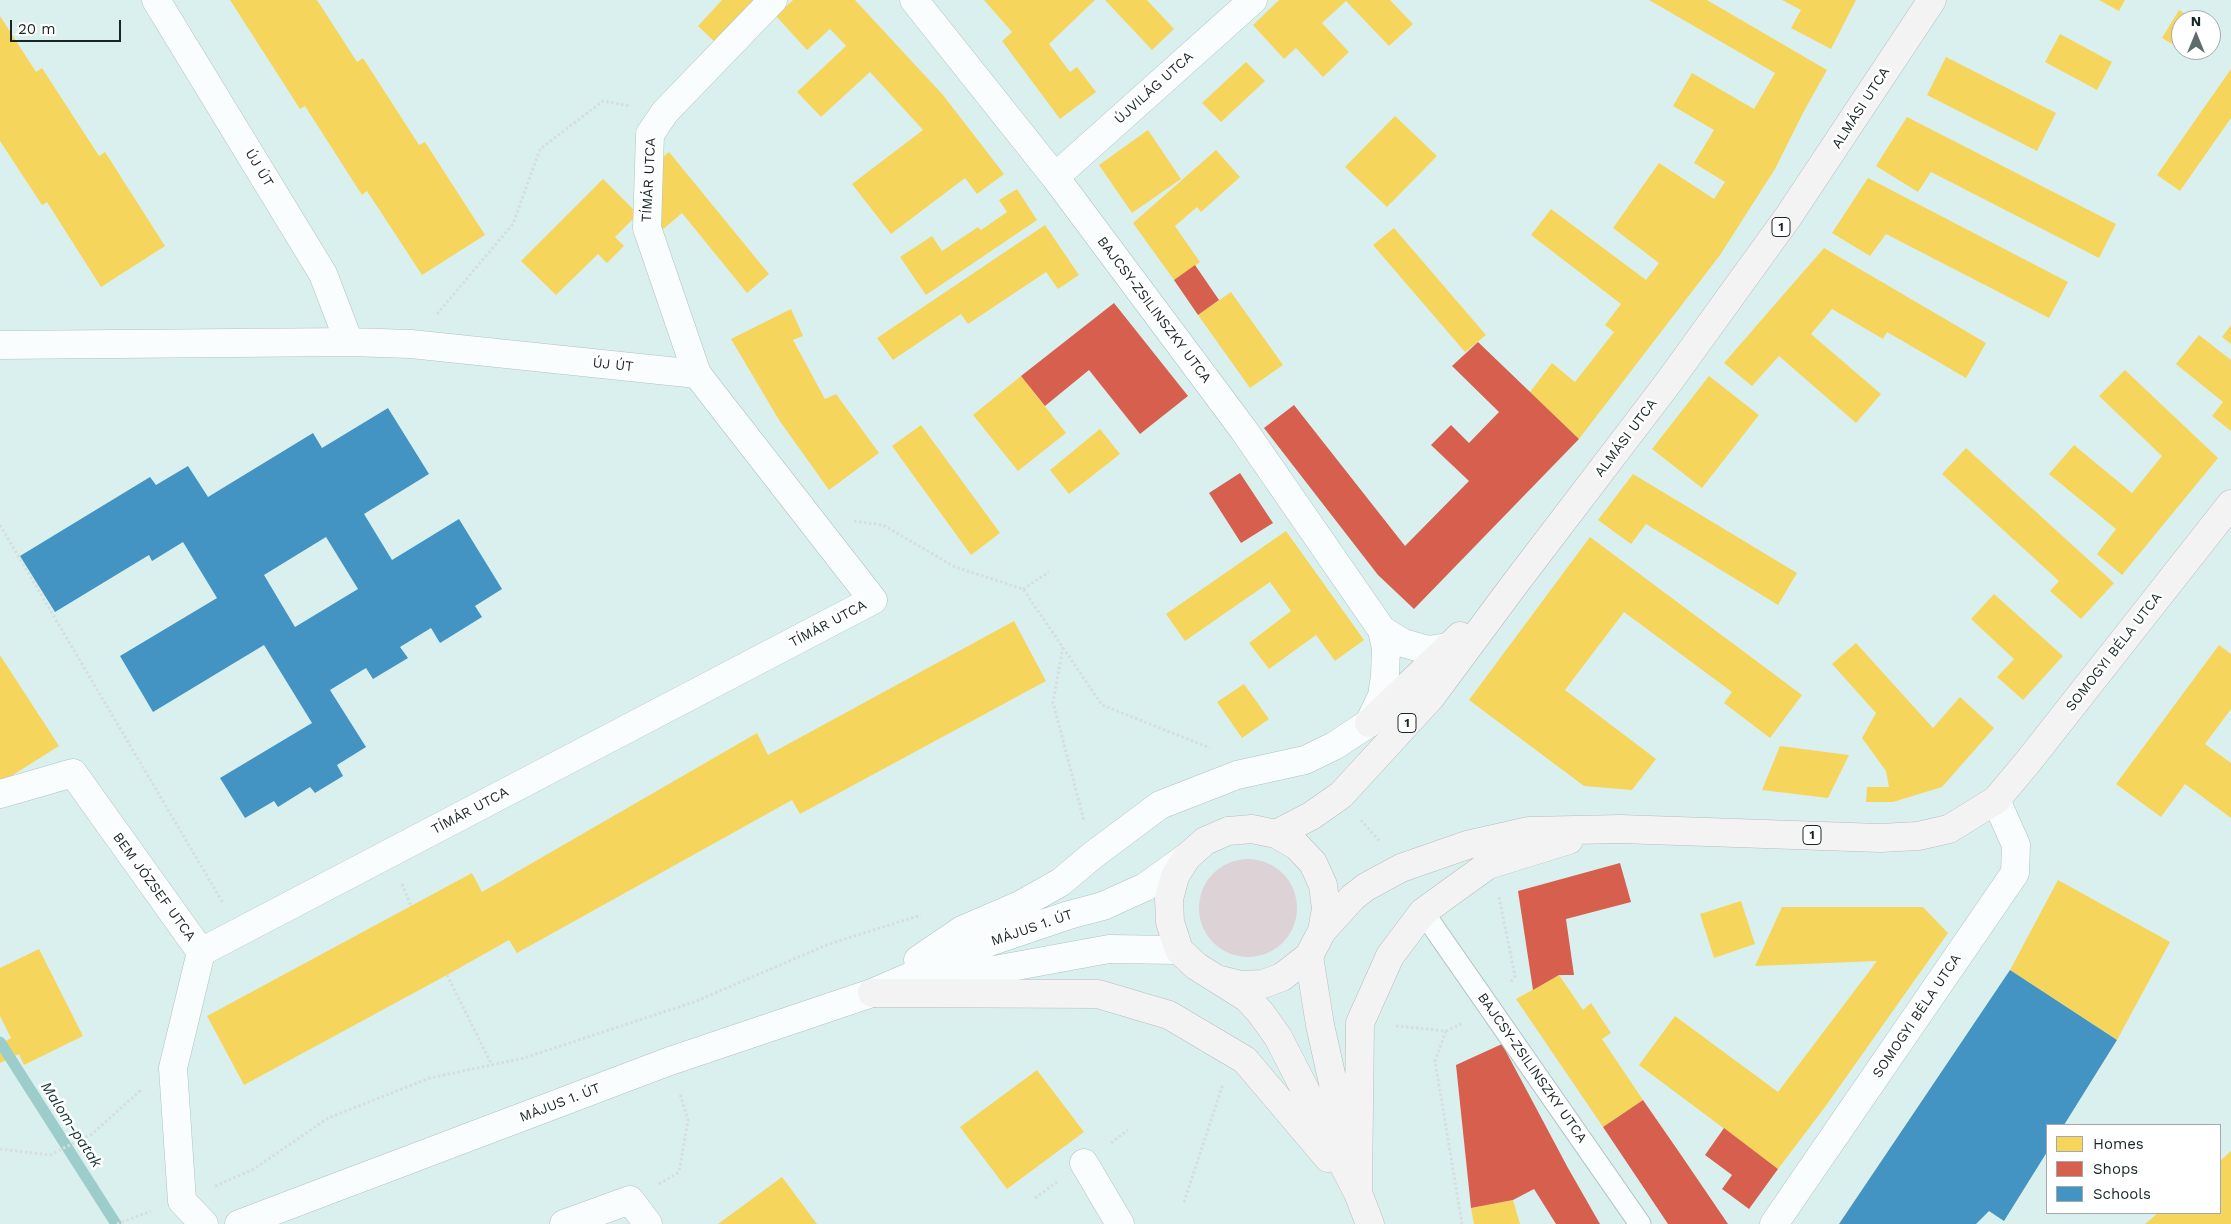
<!DOCTYPE html>
<html>
<head>
<meta charset="utf-8">
<style>
  body { margin:0 }
  #map { position:relative; width:2231px; height:1224px; overflow:hidden; background:#daf0ef; font-family:"Work Sans",sans-serif }
  canvas { display:block }
  .legend { position:absolute; left:2046px; top:1124px; width:175px; height:90px; box-sizing:border-box; background:#fff; border:1px solid #a3a9a8; margin:0; padding:6px 9px; list-style:none; font-size:15px; color:#182726 }
  .legend li { display:flex; align-items:center; gap:10px; height:25px }
  .legend b { width:25px; border:1px solid #a3a9a8 }
  .north { position:absolute; left:2171px; top:10px; width:50px; height:50px; box-sizing:border-box; background:#fff; border:1px solid #a3a9a8; border-radius:50%; rotate:0deg; font-size:14px; font-weight:700; line-height:20px; text-align:center; color:#182726 }
  .north::after { content:''; display:block; margin:auto; width:18px; height:22px; background:#5c6d6c; clip-path:polygon(50% 0,100% 100%,50% 72%,0 100%) }
  .scale { position:absolute; left:10px; top:20px; width:111px; height:22px; box-sizing:border-box; border:2px solid #182726; border-top:0; padding-left:6px; font-size:15px; line-height:18px; white-space:nowrap; color:#182726; -webkit-text-stroke:4px #fff; paint-order:stroke }
</style>
</head>
<body>
<div id="map">
<canvas width="2231" height="1224"></canvas>
<ul class="legend">
<li><b style="height:14px;background:#f6d55c"></b>Homes</li>
<li><b style="height:14px;background:#d6604d"></b>Shops</li>
<li><b style="height:14px;background:#4393c3"></b>Schools</li>
</ul>
<div class="north">N</div>
<div class="scale">20 m</div>
</div>
<script>
const g = document.querySelector('canvas').getContext('2d');
g.lineJoin = 'round';
function fillPath(path, color) { g.fillStyle = color; g.fill(path, 'evenodd'); }
const toPath = rows => new Path2D(rows.map(r => 'M' + r).join(''));
function strokePath(path, color, width, dash) { g.strokeStyle = color; g.lineWidth = width; g.lineCap = dash ? 'butt' : 'round'; g.setLineDash(dash || []); g.stroke(path); }
function write(font, color, halo, rows, align = 'center') {
  g.font = font + ' "Work Sans",sans-serif'; g.lineWidth = 5; g.setLineDash([]); g.textBaseline = 'middle'; g.strokeStyle = halo; g.fillStyle = color; for (const [text, x, y, turn = 0] of rows) {
    g.save(); g.translate(x, y); g.rotate((+turn || 0) * Math.PI / 180); g.textAlign = isNaN(turn) ? turn : align; if (halo) g.strokeText(text, 0, 0); g.fillText(text, 0, 0); g.restore();
  }
}
const green = toPath([
  '1199 908a49 49 0 1 1 98 0a49 49 0 1 1-98 0Z'
]);
const homes = toPath([
  [230,0,317,0,357,62,363,58,419,145,425,142,485,235,422,275,367,191,362,195,305,106,300,109],
  [722,0,760,0,717,44,698,26],
  [793,0,855,0,943,95,1004,174,977,194,965,178,891,234,852,184,923,130,870,72,821,117,797,92,846,46,830,29,807,50,776,16],
  [984,0,1095,0,1049,44,1070,72,1077,67,1096,92,1060,119,1002,41,1012,32],
  [1105,0,1147,0,1174,29,1152,50],
  [1279,0,1390,0,1413,24,1389,46,1346,1,1322,23,1349,52,1323,77,1296,48,1284,59,1253,25],
  [1649,0,1707,0,1827,70,1804,111,1775,169,1720,255,1579,439,1530,392,1552,363,1575,382,1614,332,1605,325,1621,304,1531,235,1551,209,1646,280,1659,263,1613,228,1659,163,1714,199,1725,182,1694,163,1714,130,1673,106,1692,73,1754,109,1775,73],
  [1782,0,1856,0,1831,49,1791,28,1801,10],
  [2099,0,2125,0,2119,11],
  [2179,10,2196,20,2181,20,2181,49,2162,38],
  [0,16,36,72,42,68,99,156,105,152,165,246,101,287,47,202,42,205,0,141],
  [2060,34,2112,62,2097,90,2045,62],
  [2183,50,2206,50,2200,60],
  [1946,57,2056,113,2037,151,1927,95],
  [1246,62,1265,81,1221,122,1202,103],
  [2231,69,2231,118,2180,191,2157,175],
  [1395,116,1437,156,1387,207,1345,167],
  [1907,117,2116,224,2099,258,1931,172,1918,192,1876,166],
  [1148,130,1181,179,1132,213,1099,165],
  [1216,150,1240,177,1201,212,1197,207,1175,226,1200,262,1174,280,1133,223],
  [669,152,769,274,747,293,682,213,661,231,655,164],
  [1868,178,2068,282,2049,318,1886,234,1870,256,1832,233],
  [603,179,638,214,615,237,624,246,607,263,598,254,556,295,521,261],
  [1017,189,1037,220,926,295,900,257,932,236,942,251,978,227,981,230,1007,212,999,200],
  [1045,225,1079,275,1058,289,1046,272,968,324,961,314,893,360,877,338],
  [1394,228,1486,335,1465,352,1373,245],
  [1824,248,1986,343,1966,378,1887,332,1883,339,1832,309,1811,334,1881,394,1856,423,1779,356,1752,386,1724,363],
  [1231,292,1283,365,1250,388,1198,315],
  [791,309,803,336,793,340,825,399,836,394,879,453,829,490,779,420,731,339],
  [2231,325,2231,344,2222,337],
  [2199,335,2231,360,2231,431,2212,416,2223,402,2176,364],
  [2125,370,2218,458,2122,575,2097,554,2116,529,2049,474,2074,445,2132,493,2162,456,2099,396],
  [1021,376,1066,433,1018,471,973,415],
  [1709,376,1759,415,1702,488,1652,449],
  [921,425,1000,533,971,555,892,446],
  [1100,429,1120,454,1069,494,1050,470],
  [1966,448,2114,583,2081,619,2050,591,2059,581,1942,474],
  [1633,474,1797,573,1778,605,1646,524,1631,544,1598,520],
  [1286,531,1364,640,1335,661,1316,635,1269,669,1249,643,1291,611,1270,582,1185,641,1166,614],
  [1590,537,1802,695,1770,738,1724,703,1732,692,1624,612,1565,690,1656,759,1632,790,1584,786,1469,700],
  [1994,594,2063,656,2023,700,1997,677,2014,659,1971,619],
  [1014,621,1046,681,800,814,792,800,517,953,509,940,447,975,244,1085,207,1016,472,873,482,892,757,733,768,755],
  [1856,643,1933,728,1960,697,1994,728,1942,787,1893,802,1866,802,1867,787,1889,787,1886,771,1862,738,1876,713,1832,664],
  [2219,645,2231,654,2231,709,2205,744,2231,763,2231,818,2185,784,2161,817,2116,784],
  [0,655,59,746,0,783],
  [1244,684,1269,719,1242,738,1217,702],
  [1780,746,1849,755,1828,798,1762,790],
  [2058,880,2170,942,2117,1040,2010,970],
  [1741,901,1755,944,1714,958,1700,914],
  [1782,907,1923,907,1948,933,1825,1107,1778,1169,1639,1065,1675,1016,1778,1092,1877,961,1755,966],
  [39,949,83,1036,24,1065,19,1054,0,1063,0,1044,11,1038,0,1016,0,968],
  [1559,975,1583,1010,1591,1003,1611,1033,1602,1039,1643,1100,1603,1127,1516,999],
  [1037,1070,1084,1132,1007,1189,960,1127],
  [2231,1151,2231,1224,2145,1224,2158,1213,2220,1213,2220,1161],
  [782,1177,817,1224,718,1224],
  [1513,1200,1520,1224,1474,1224,1471,1208]
]);
const shops = toPath([
  [1195,265,1219,300,1198,315,1174,280],
  [1114,303,1188,396,1140,434,1089,370,1045,406,1021,376],
  [1478,342,1579,439,1414,609,1378,575,1264,428,1294,405,1405,546,1469,481,1431,445,1451,425,1469,443,1499,412,1452,366],
  [1240,473,1273,523,1241,543,1209,493],
  [1620,863,1631,902,1566,919,1574,975,1559,975,1533,990,1518,891],
  [1502,1044,1568,1168,1600,1224,1556,1224,1534,1189,1513,1200,1471,1208,1456,1065],
  [1643,1100,1679,1152,1728,1224,1668,1224,1603,1127],
  [1724,1128,1778,1169,1749,1209,1722,1189,1732,1175,1705,1155]
]);
const schools = toPath([
  [388,408,429,474,364,514,392,560,459,519,502,589,475,606,482,617,440,643,431,628,400,647,408,658,373,679,366,668,330,690,366,747,337,765,343,776,315,793,310,787,278,807,274,801,245,818,220,778,312,723,264,645,153,712,120,656,217,598,183,542,152,561,149,555,55,612,20,556,150,477,156,485,188,466,208,497,313,433,322,448],
  [326,537,358,589,295,627,264,575],
  [2010,970,2117,1040,2064,1125,2047,1125,2047,1152,2004,1221,1989,1211,1976,1224,1839,1224]
]);
const stream = toPath([
  [0,1042,116,1224]
]);
const path = toPath([
  [437,314,513,224,540,149,603,101,630,106],
  [854,521,883,525,955,567,1023,589,1102,705,1210,748],
  [0,525,223,903],
  [1023,589,1049,572],
  [1063,647,1053,702,1084,821],
  [1361,820,1380,842],
  [402,884,411,906],
  [1499,897,1515,976,1510,983],
  [447,975,492,1065],
  [1396,1026,1446,1031,1463,1023],
  [1446,1031,1435,1061,1462,1224],
  [1111,1143,1128,1130],
  [0,1149,50,1155,92,1134,142,1089],
  [659,1184,679,1172,688,1120,680,1094],
  [215,1186,254,1169,328,1118,430,1078,524,1058,694,1002,829,944,921,915],
  [1035,1198,1057,1182],
  [1184,1202,1223,1084],
  [117,1224,151,1211]
]);
const pedestrian = toPath([
  [1423,912,1640,1224]
]);
const minor = toPath([
  [156,0,323,274,349,342],
  [914,0,1055,177,1243,429,1382,630,1386,648,1385,676,1382,696,1369,723],
  [1055,177,1253,0],
  [0,345,349,342,411,344,697,374],
  [1382,630,1403,643,1428,650,1448,647],
  [0,794,73,773,201,952,173,1068,182,1201,204,1224],
  [201,952,873,600,697,374,647,228,650,134,665,112,773,0],
  [1084,1163,1120,1224],
  [564,1224,630,1200,648,1224],
  [1774,1224,2015,873,2016,845,1996,800]
]);
const secondary = toPath([
  [918,960,962,930,1022,904,1061,882,1093,855,1160,805,1237,775,1305,760,1334,746,1369,723],
  [918,984,1109,949,1179,950],
  [239,1224,670,1061,872,993,992,941,1069,915,1103,906,1145,887,1187,857]
]);
const primary = toPath([
  [1369,723,1460,636],
  [1276,834,1311,816,1341,795,1431,697,1514,585,1668,383,1788,217,1932,0],
  [1322,931,1326,909,1323,885,1313,863,1297,846,1276,834,1252,829,1228,831,1205,841,1187,857,1175,876,1169,899,1170,922,1179,950,1196,966,1247,998,1260,1012,1278,1037,1358,1193,1370,1224],
  [1309,956,1320,1025,1348,1150],
  [1221,980,1241,985,1263,984,1282,977,1309,956,1322,931,1353,897,1366,887,1401,868,1467,845,1529,831,1620,829,1880,838,1918,836,1949,829,1996,800,2027,763,2231,504],
  [872,993,1098,994,1169,1015,1245,1060,1328,1158],
  [1358,1189,1360,1023,1390,956,1423,912,1488,865,1569,840]
]);
const shields = [
  [1781,227,18],
  [1407,723,18],
  [1812,835,18]
];
const shieldNames = [
  ["1",1781,227],
  ["1",1407,723],
  ["1",1812,835]
];
const streetNames = [
  ["ÚJVILÁG UTCA",1154,88,-42],
  ["ALMÁSI UTCA",1861,108,-57],
  ["ÚJ ÚT",259,168,59],
  ["TÍMÁR UTCA",649,180,-87],
  ["BAJCSY-ZSILINSZKY UTCA",1154,310,53],
  ["ÚJ ÚT",613,365,6],
  ["ALMÁSI UTCA",1626,438,-53],
  ["TÍMÁR UTCA",828,624,-28],
  ["SOMOGYI BÉLA UTCA",2114,652,-52],
  ["TÍMÁR UTCA",470,811,-28],
  ["BEM JÓZSEF UTCA",154,887,54],
  ["MÁJUS 1. ÚT",1032,928,-19],
  ["SOMOGYI BÉLA UTCA",1917,1016,-56],
  ["BAJCSY-ZSILINSZKY UTCA",1532,1068,55],
  ["MÁJUS 1. ÚT",560,1103,-21]
];
const waterNames = [
  ["Malom-patak",71,1125,57]
];
fillPath(green, '#ddd3d6');
fillPath(homes, '#f6d55c');
fillPath(shops, '#d6604d');
fillPath(schools, '#4393c3');
strokePath(stream, '#9ccdcb', 11);
strokePath(pedestrian, '#b0c2c1', 23);
strokePath(minor, '#b0c2c1', 29);
strokePath(secondary, '#b0c2c1', 29);
strokePath(primary, '#b8bcbc', 29);
strokePath(path, '#d7dede', 3, [2.5, 2.5]);
strokePath(pedestrian, '#f9fdfd', 21);
strokePath(minor, '#f9fdfd', 28);
strokePath(secondary, '#f9fdfd', 28);
strokePath(primary, '#f4f3f3', 28);
for (const [x, y, w] of shields) { const box = new Path2D(); box.roundRect(x - w / 2, y - 9.5, w, 19, 4); g.fillStyle = '#fff'; g.fill(box); strokePath(box, '#182726', 1); }
write('bold 12px', '#182726', null, shieldNames);
write('14px', '#182726', '#fff', streetNames);
write('italic 15px', '#133332', '#fff', waterNames);
</script>
</body>
</html>
